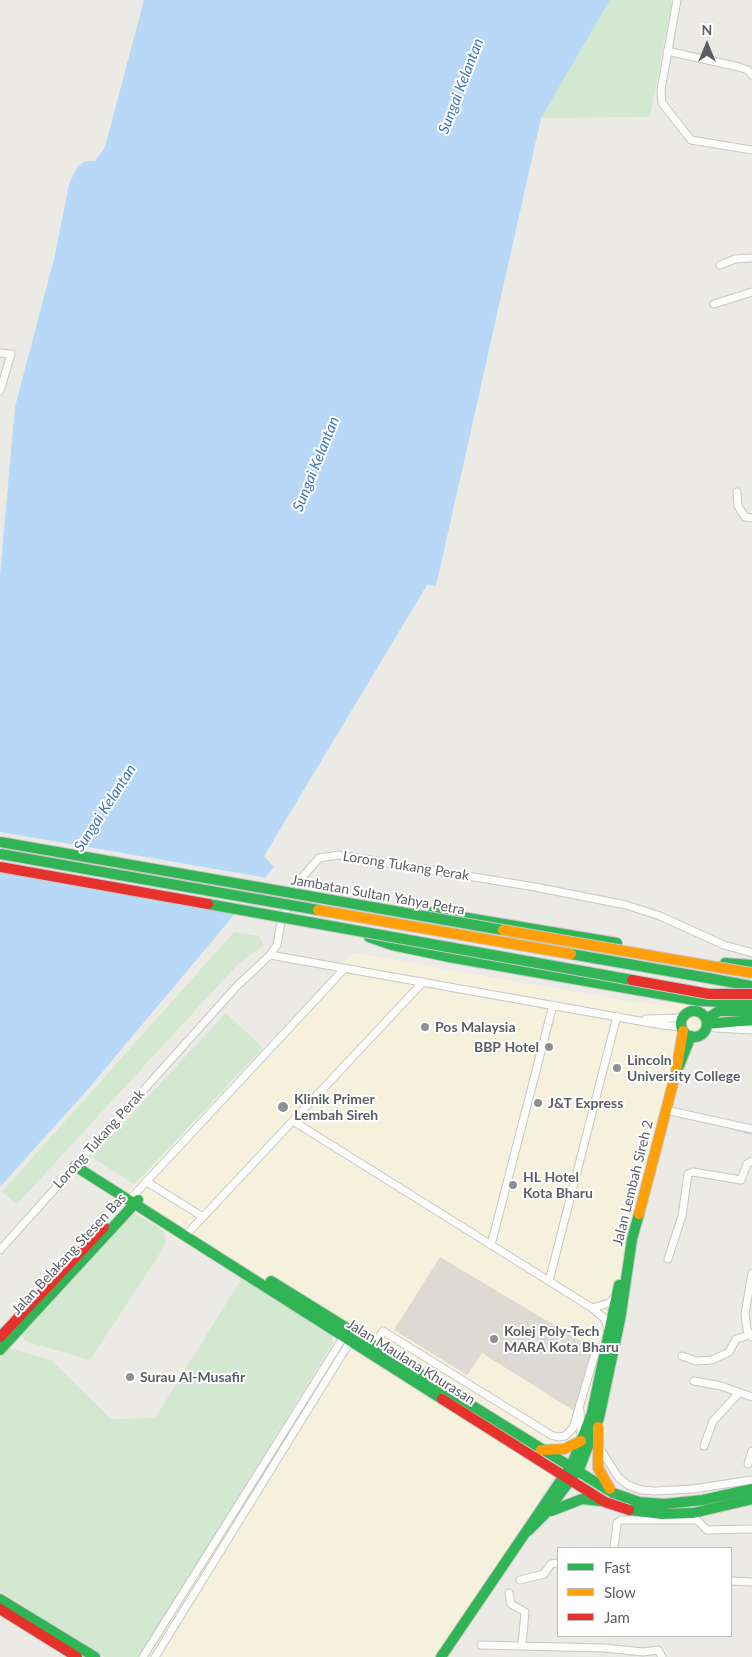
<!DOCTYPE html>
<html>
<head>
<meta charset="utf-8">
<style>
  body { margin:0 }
  #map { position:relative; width:752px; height:1657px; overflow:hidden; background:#ebeae5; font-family:Lato,sans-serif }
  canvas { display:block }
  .legend { position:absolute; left:557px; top:1547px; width:175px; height:90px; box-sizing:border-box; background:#fff; border:1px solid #bdbfc1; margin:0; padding:6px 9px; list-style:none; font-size:15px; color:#5b5e64 }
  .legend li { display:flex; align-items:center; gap:10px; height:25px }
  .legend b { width:25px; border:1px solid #bdbfc1 }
  .north { position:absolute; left:682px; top:20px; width:50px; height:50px; -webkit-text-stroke:4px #fff; paint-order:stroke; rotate:0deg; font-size:14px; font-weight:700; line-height:20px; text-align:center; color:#5b5e64 }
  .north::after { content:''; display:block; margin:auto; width:18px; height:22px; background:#5b5e64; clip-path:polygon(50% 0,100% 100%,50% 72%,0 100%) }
</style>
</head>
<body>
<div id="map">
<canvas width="752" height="1657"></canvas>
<ul class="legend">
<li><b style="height:6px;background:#30b455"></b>Fast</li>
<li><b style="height:6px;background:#ff9f0a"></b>Slow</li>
<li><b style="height:6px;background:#e5322d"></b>Jam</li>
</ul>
<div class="north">N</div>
</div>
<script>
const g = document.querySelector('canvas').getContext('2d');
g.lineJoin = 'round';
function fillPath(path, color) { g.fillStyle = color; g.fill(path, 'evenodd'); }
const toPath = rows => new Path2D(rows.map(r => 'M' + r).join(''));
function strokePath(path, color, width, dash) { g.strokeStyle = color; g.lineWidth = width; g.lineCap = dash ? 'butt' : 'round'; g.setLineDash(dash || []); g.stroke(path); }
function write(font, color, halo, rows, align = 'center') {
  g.font = font + ' Lato,sans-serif'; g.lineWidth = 4; g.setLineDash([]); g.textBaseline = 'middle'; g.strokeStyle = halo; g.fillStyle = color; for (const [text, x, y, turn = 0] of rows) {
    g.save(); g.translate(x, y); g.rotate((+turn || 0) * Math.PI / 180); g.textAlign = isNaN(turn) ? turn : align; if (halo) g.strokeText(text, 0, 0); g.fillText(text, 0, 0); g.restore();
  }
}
const commercial = toPath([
  [353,953,629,1001,662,1005,688,1003,716,1006,713,1026,709,1036,694,1046,689,1053,578,1434,448,1657,139,1657,333,1343,332,1334,118,1203]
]);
const education = toPath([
  [440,1257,594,1349,576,1412,482,1353,467,1375,394,1330]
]);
const green = toPath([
  [610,0,672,0,650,117,541,118],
  [234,932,259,936,264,945,238,964,17,1204,2,1192],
  [226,1013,263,1048,137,1182,132,1183,92,1157],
  [133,1212,164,1231,166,1244,90,1360,25,1341,22,1335],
  [242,1278,332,1334,333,1343,139,1657,105,1657,0,1591,0,1358,9,1348,51,1360,111,1419,155,1418]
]);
const water = toPath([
  [144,0,610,0,541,118,436,586,427,585,264,856,274,867,89,1088,0,1187,0,575,15,407,54,259,69,184,78,166,86,161,95,161,105,147]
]);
const pier = toPath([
  [0,832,268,878,238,914,0,870]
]);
const stream = toPath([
  [734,1129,752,1134]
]);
const street = toPath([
  [677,0,661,90,662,103,691,140,752,150],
  [667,51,739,67,748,70,752,75],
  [720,265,735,259,752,258],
  [714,304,752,292],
  [0,353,11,354,0,391],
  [737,492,738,506,745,517,752,518],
  [270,955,662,1025,681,1027],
  [646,1019,682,1018],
  [715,1028,752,1030],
  [666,1110,752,1129],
  [293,1121,592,1308,605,1319,608,1331],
  [147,1182,203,1217],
  [133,1196,345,968],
  [185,1236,423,982],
  [491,1245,553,1005],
  [0,1250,237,986,270,955,277,945,281,922,300,880,319,858,339,855,535,887,626,905,660,916,724,945,752,953],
  [668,1259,682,1216,688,1174,693,1172,741,1180,747,1164,752,1161],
  [549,1281,617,1016],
  [592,1308,609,1303,615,1297],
  [752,1337,747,1330,745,1314,752,1273],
  [373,1346,383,1331,551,1435,558,1437,565,1436,573,1428,597,1347,606,1351],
  [682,1356,696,1361,712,1360,729,1352,736,1339,750,1335],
  [694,1381,721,1386,752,1397],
  [580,1411,581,1435],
  [704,1446,713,1421,739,1393],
  [599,1447,618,1477,628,1485,641,1490,655,1491,693,1489,752,1480],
  [748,1464,752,1451],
  [614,1548,617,1523,621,1520,697,1520,707,1530,752,1529],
  [520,1580,544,1574,551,1564,558,1563],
  [731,1581,752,1582],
  [509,1593,511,1604,525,1612,522,1645],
  [481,1645,604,1648,643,1652,658,1650,662,1657],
  [143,1657,344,1336],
  [155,1657,351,1340]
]);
const fast = toPath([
  [432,912,617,943],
  [369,937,392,945,449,957,700,1001,752,1003],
  [725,963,752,965],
  [708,978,752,986],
  '681 1024a13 13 0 1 1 26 0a13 13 0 1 1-26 0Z',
  [706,1019,719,1011,752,1011],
  [707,1024,752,1020],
  [679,1066,691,1036],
  [75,1166,442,1399],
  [271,1281,613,1493,639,1502,664,1504,703,1500,752,1489],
  [0,1350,138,1200],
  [629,1510,662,1514,693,1513,752,1499],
  [551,1511,582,1499,601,1501],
  [528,1531,545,1514,580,1467,599,1418,620,1320,632,1239,639,1214],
  [0,1599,95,1657],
  [441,1657,572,1464,592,1413,619,1285]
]);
const slow = toPath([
  [639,1214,676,1072,683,1031],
  [598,1427,598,1468,610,1489],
  [541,1450,564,1449,581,1441]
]);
const jam = toPath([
  [0,1337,104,1227],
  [442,1399,605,1502,629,1510],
  [0,1609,77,1657]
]);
const fastBridge = toPath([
  [0,842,503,930],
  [0,854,318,910],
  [208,904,632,980],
  [571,954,708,978]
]);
const slowBridge = toPath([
  [318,910,571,954],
  [503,930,752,973]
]);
const jamBridge = toPath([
  [0,867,208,904],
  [632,980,709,994,752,994]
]);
const markers = [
  [425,1027,5,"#8d8f91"],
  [549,1047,5,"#8d8f91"],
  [617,1068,5,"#8d8f91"],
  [538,1103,5,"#8d8f91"],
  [283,1107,6,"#8d8f91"],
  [513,1185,5,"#8d8f91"],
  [494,1339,5,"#8d8f91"],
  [130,1377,5,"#8d8f91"]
];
const streetNames = [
  ["Lorong Tukang Perak",406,866,9],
  ["Jambatan Sultan Yahya Petra",378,895,10],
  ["Lorong Tukang Perak",99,1139,-48],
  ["Jalan Lembah Sireh 2",633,1183,-76],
  ["Jalan Belakang Stesen Bas",69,1254,-47],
  ["Jalan Maulana Khurasan",411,1362,32]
];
const poiNames = [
  ["Pos Malaysia",435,1027],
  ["BBP Hotel",539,1047,"right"],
  ["Lincoln",627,1060],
  ["University College",627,1076],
  ["Klinik Primer",294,1099],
  ["Lembah Sireh",294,1115],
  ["J&T Express",548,1103],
  ["HL Hotel",523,1177],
  ["Kota Bharu",523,1193],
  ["Kolej Poly-Tech",504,1331],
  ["MARA Kota Bharu",504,1347],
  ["Surau Al-Musafir",140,1377]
];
const waterNames = [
  ["Sungai Kelantan",461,86,-69],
  ["Sungai Kelantan",316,464,-68],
  ["Sungai Kelantan",105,808,-57]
];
fillPath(commercial, '#f5f1dd');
fillPath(education, '#dcdad3');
fillPath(green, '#d2e8d1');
fillPath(water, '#b7d8f7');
fillPath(pier, '#ebeae5');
strokePath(stream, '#b7d8f7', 2);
strokePath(street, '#c7c7c6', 9);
strokePath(fast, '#c8c8c7', 12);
strokePath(slow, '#c8c8c7', 12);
strokePath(jam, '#c8c8c7', 12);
strokePath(street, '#fcfcfb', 7);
strokePath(fast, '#30b455', 10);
strokePath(slow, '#ff9f0a', 10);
strokePath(jam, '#e5322d', 10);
strokePath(fastBridge, '#c8c8c7', 12, []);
strokePath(slowBridge, '#c8c8c7', 12, []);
strokePath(jamBridge, '#c8c8c7', 12, []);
strokePath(fastBridge, '#30b455', 10);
strokePath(slowBridge, '#ff9f0a', 10);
strokePath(jamBridge, '#e5322d', 10);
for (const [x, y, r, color] of markers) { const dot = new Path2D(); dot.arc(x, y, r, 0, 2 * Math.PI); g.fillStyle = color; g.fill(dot); strokePath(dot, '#fff', 2); }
write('14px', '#5b5e64', '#fff', streetNames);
write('bold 14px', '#5b5e64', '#fff', poiNames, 'left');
write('italic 15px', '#3f75bc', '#fff', waterNames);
</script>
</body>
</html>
